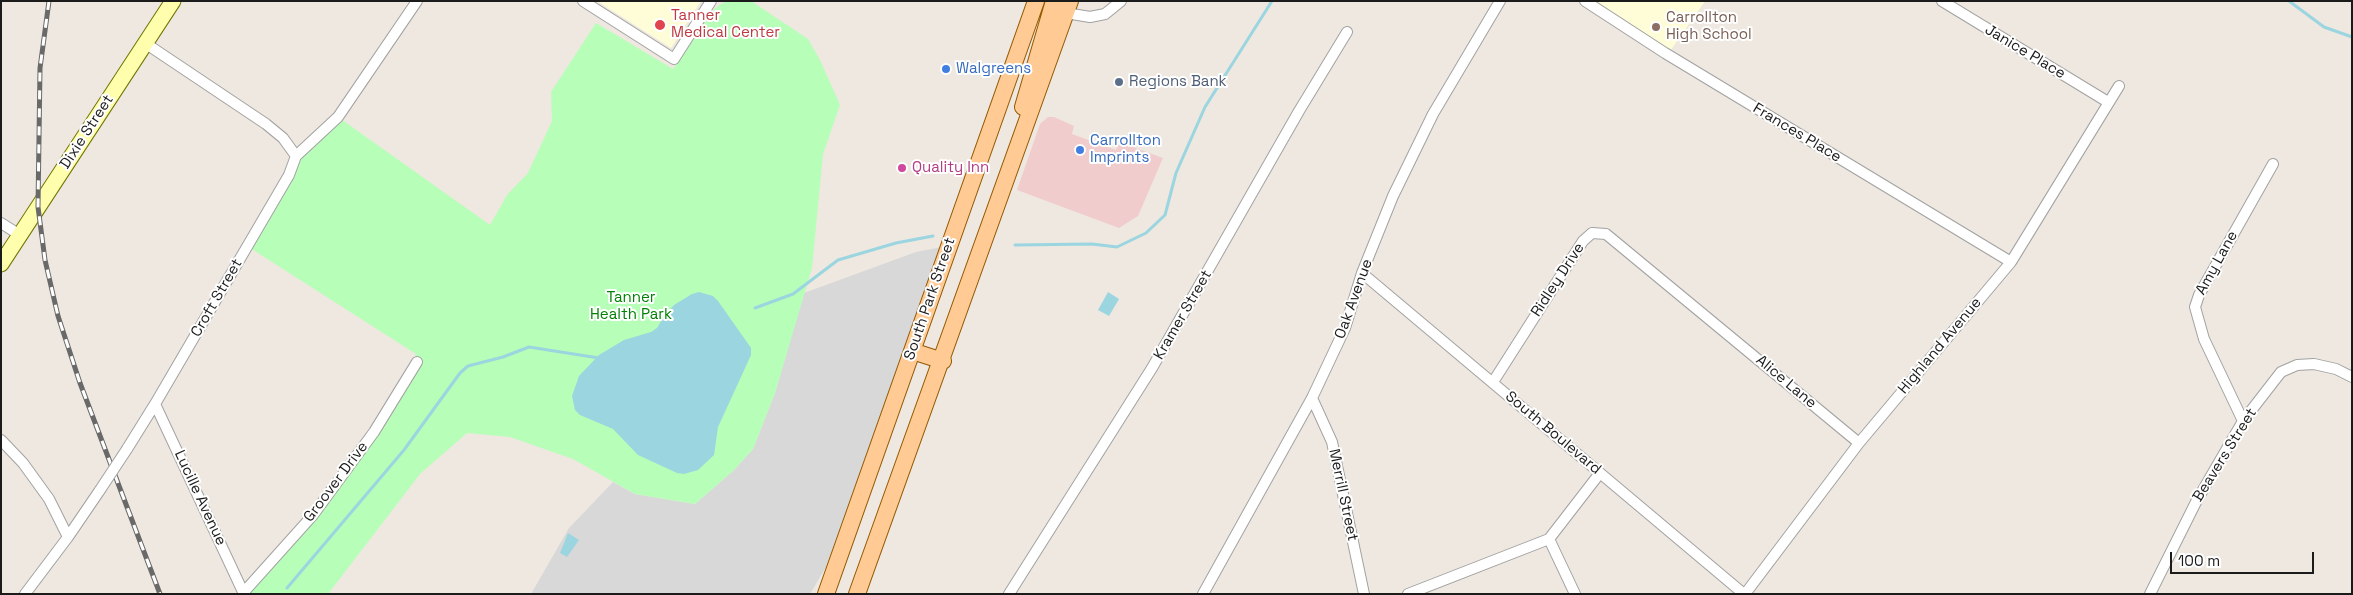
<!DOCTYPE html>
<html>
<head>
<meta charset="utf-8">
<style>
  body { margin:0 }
  #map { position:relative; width:2353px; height:595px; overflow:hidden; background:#eee8e0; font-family:"Space Grotesk",sans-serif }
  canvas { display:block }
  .frame { position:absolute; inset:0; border:2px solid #1b1b1b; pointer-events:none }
  .scale { position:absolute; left:2170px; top:552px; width:144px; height:22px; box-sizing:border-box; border:2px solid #1b1b1b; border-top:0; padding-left:6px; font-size:15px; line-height:18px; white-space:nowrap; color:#1b1b1b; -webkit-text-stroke:4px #fff; paint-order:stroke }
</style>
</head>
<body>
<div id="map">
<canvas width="2353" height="595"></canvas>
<div class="frame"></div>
<div class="scale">100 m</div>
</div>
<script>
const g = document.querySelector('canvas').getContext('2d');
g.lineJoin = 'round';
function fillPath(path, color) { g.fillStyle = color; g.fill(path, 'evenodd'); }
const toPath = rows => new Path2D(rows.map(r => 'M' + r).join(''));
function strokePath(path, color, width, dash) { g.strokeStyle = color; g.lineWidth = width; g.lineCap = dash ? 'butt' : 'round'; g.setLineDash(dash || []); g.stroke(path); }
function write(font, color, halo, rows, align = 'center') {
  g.font = font + ' "Space Grotesk",sans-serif'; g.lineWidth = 4; g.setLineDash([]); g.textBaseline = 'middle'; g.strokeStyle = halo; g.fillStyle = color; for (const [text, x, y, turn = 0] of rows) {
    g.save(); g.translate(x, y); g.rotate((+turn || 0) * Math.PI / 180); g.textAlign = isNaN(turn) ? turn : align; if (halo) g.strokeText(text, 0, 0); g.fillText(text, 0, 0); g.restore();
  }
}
const residential = toPath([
  [942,247,826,567,810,594,531,594,569,528,613,482,635,494,695,504,734,470,753,449,775,393,804,293,916,252]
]);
const commercial = toPath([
  [1048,117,1054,117,1074,126,1072,134,1116,150,1119,142,1163,158,1138,216,1119,228,1017,190,1040,124]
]);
const education = toPath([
  [597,1,701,1,671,48],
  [1583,1,1705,1,1668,54]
]);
const park = toPath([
  [726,1,751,1,808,39,820,60,840,105,823,154,812,268,775,393,753,449,734,470,695,504,635,494,573,459,510,437,467,433,420,474,328,594,244,594,361,459,396,397,416,354,247,246,296,156,338,117,490,225,507,195,528,173,552,121,551,92,596,23,673,69,715,8]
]);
const water = toPath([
  [699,292,713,296,718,301,751,348,751,355,718,427,714,455,698,470,684,474,677,473,638,455,613,429,580,415,575,410,572,396,579,376,599,355,624,340,651,332,657,328,664,316,674,305,692,294],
  [1108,292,1119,299,1109,316,1098,310],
  [568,533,579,540,567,557,560,553]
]);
const stream = toPath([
  [2289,1,2324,27,2352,37],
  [1015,245,1092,244,1117,247,1146,233,1165,215,1176,173,1205,107,1272,1],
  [755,308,793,294,838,260,896,243,933,236],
  [287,588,404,450,460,373,468,366,503,357,529,347,599,358]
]);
const street = toPath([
  [583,1,674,59,711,1],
  [1585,1,1665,53,2011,262],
  [1942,1,2108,102],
  [1066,13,1090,17,1105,14,1121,1],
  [145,43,266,124,283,138,296,156],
  [1,223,20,235],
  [1362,273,1744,594],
  [1493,382,1583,241,1592,233,1606,234,1859,443],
  [1312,398,1332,442,1364,594],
  [155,404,244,594],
  [2243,421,2204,339,2195,307,2199,295,2273,164],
  [1,440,23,463,49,499,68,537],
  [127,449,155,404,289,175,296,156,338,117,417,1],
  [1549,539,1575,594],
  [243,593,313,515,374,432,417,362],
  [25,594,68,537,100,490],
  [1009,594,1152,368,1299,111,1347,32],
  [1203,594,1312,398,1345,328,1362,273,1393,196,1433,114,1500,1],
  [1408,594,1549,539,1600,473],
  [1745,594,1859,443,2011,262,2119,86],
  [2150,594,2196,502,2243,421,2281,372,2297,365,2314,364,2336,369,2352,377]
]);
const secondary = toPath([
  [1,264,173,1]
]);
const primary = toPath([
  [1023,107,1054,1],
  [912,351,943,361],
  [826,594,1036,1],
  [857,594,1070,1]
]);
const rail = toPath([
  [49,1,40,68,38,207,45,260,58,316,80,383,160,594]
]);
const streetBridge = toPath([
  [100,490,127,449]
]);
const markers = [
  [660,25,6,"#e0444e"],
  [1656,27,5,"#8d6e63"],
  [946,69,5,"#3f7fe0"],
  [1119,82,5,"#5c6f8a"],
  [1080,150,5,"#3f7fe0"],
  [902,168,5,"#d1479c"]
];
const healthNames = [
  ["Tanner",671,16],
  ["Medical Center",671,33]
];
const educationNames = [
  ["Carrollton",1666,18],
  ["High School",1666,35]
];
const streetNames = [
  ["Janice Place",2025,52,31],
  ["Dixie Street",87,132,-57],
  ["Frances Place",1797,133,31],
  ["Amy Lane",2217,263,-61],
  ["Ridley Drive",1558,280,-57],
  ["Croft Street",217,298,-60],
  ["South Park Street",930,299,-71],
  ["Oak Avenue",1354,299,-70],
  ["Kramer Street",1183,315,-60],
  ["Highland Avenue",1940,346,-50],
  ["Alice Lane",1786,382,40],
  ["South Boulevard",1553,433,40],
  ["Beavers Street",2225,455,-58],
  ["Groover Drive",336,482,-53],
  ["Merrill Street",1343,495,78],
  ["Lucille Avenue",200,498,65]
];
const shopNames = [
  ["Walgreens",956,69],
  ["Carrollton",1090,141],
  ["Imprints",1090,158]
];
const serviceNames = [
  ["Regions Bank",1129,82]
];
const hotelNames = [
  ["Quality Inn",912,168]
];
const parkNames = [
  ["Tanner",631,298],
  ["Health Park",631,315]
];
fillPath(residential, '#d9d8d8');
fillPath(commercial, '#f1cccd');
fillPath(education, '#fffdd8');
fillPath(park, '#b7feb8');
fillPath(water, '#9bd5e0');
strokePath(stream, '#9bd5e0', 3);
strokePath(street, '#a2a2a2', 12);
strokePath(secondary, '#6f7500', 17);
strokePath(primary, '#935900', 18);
strokePath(street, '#fff', 10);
strokePath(secondary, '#fffead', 15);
strokePath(primary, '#ffca94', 16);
strokePath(rail, '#696969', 5);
strokePath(rail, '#fff', 3, [9]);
strokePath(streetBridge, '#a2a2a2', 12, []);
strokePath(streetBridge, '#fff', 10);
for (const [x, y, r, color] of markers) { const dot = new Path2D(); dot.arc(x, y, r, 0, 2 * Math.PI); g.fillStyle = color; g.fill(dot); strokePath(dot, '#fff', 2); }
write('15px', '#be3a42', '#fff', healthNames, 'left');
write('15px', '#785e54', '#fff', educationNames, 'left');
write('15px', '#1b1b1b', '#fff', streetNames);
write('15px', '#366cbe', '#fff', shopNames, 'left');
write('15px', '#4e5e75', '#fff', serviceNames, 'left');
write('15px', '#b23c85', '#fff', hotelNames, 'left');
write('15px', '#028105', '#fff', parkNames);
</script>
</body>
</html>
